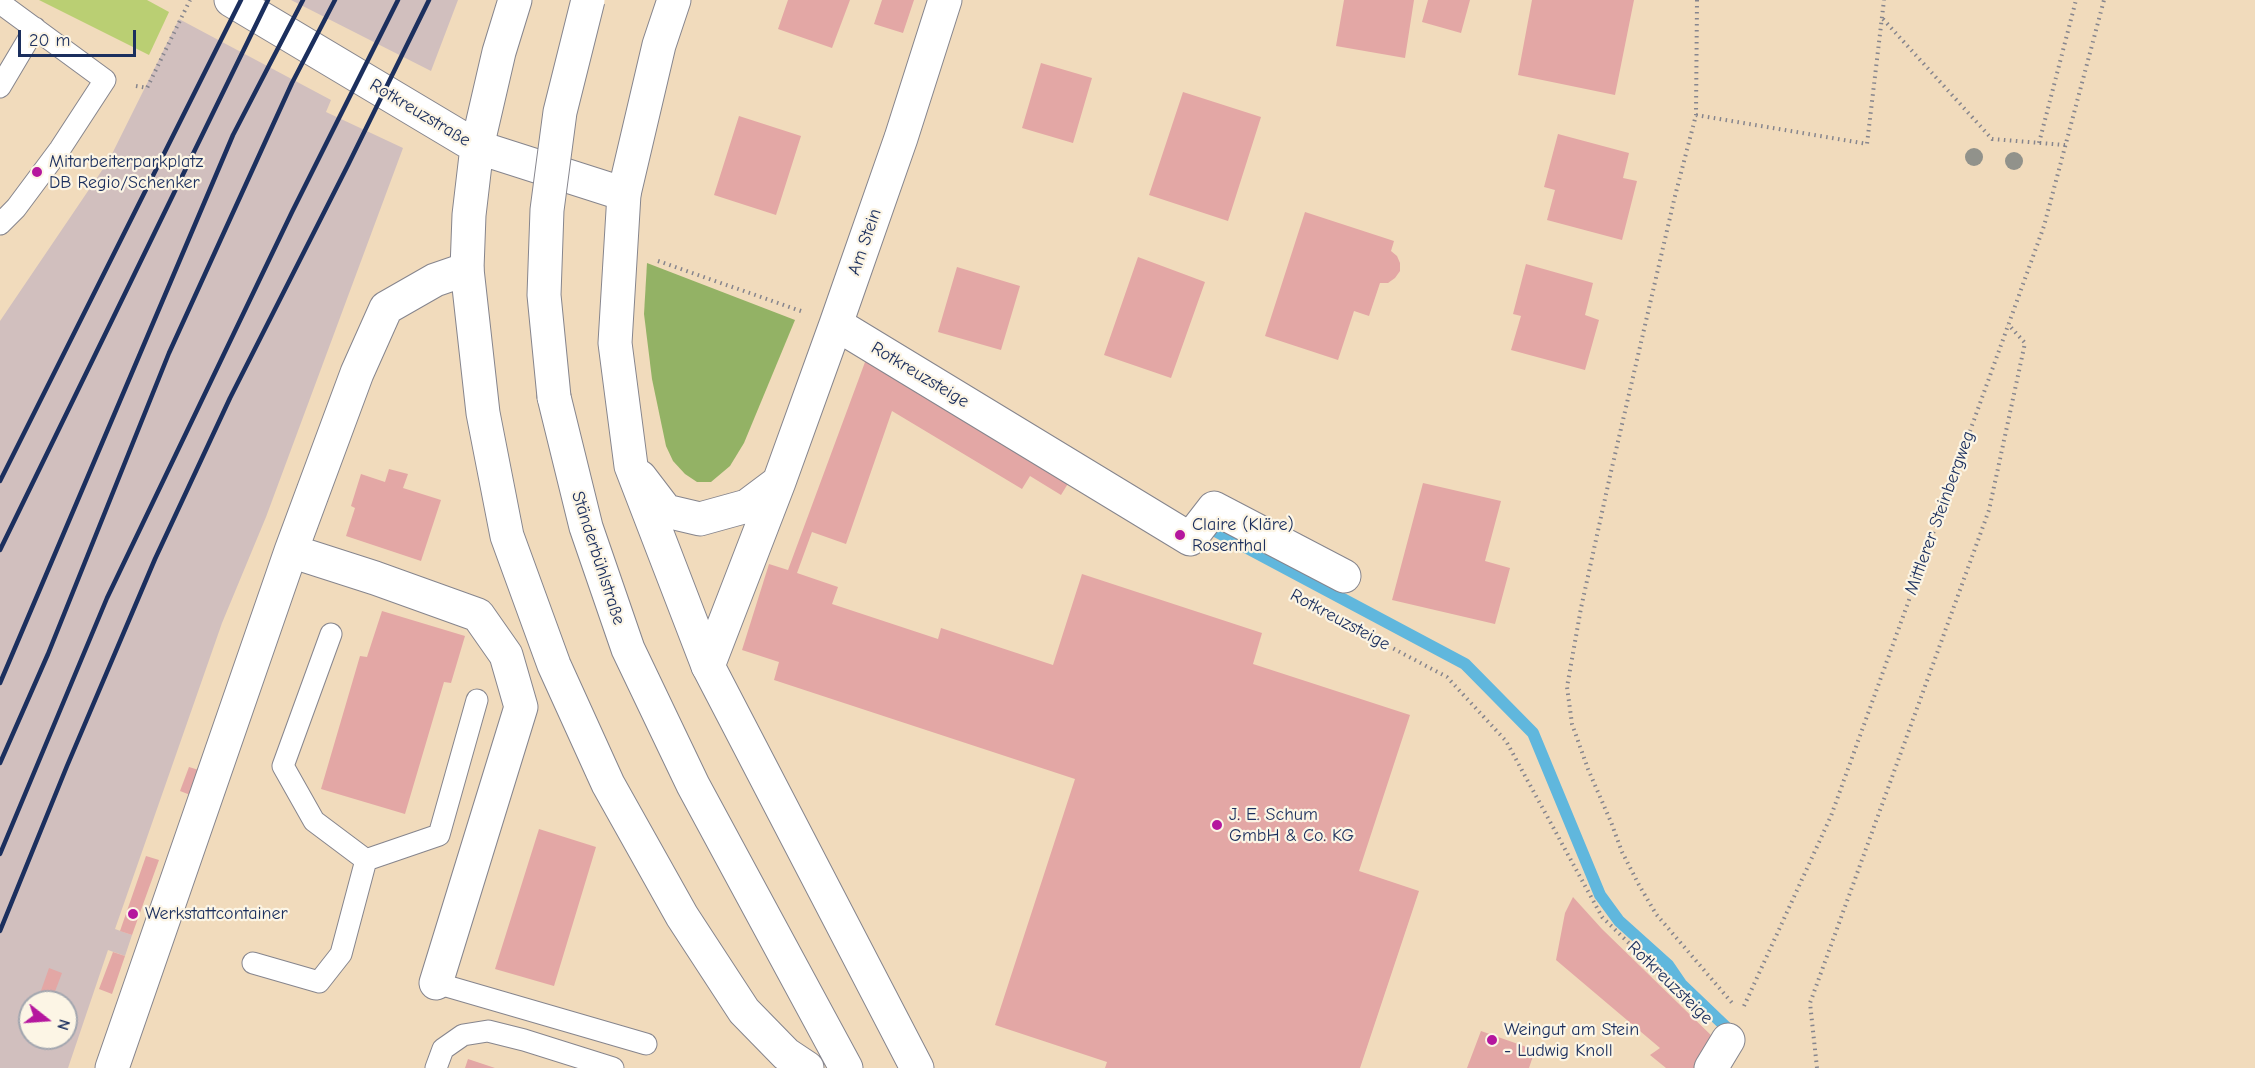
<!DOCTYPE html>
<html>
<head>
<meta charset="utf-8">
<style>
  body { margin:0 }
  #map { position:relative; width:2255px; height:1068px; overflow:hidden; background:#f1dbbc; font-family:"Comic Neue",sans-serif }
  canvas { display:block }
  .north { position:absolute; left:18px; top:990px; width:60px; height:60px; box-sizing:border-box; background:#fcf5e5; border:2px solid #a2a6af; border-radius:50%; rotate:107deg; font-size:16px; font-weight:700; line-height:24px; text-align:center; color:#1b2f5e }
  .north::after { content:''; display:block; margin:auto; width:21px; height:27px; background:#b5179e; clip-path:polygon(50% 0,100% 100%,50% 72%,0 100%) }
  .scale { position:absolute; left:18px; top:30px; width:118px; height:27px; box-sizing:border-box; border:3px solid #1b2f5e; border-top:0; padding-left:8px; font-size:18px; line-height:21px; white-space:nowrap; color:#1b2f5e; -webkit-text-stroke:4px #fcf5e5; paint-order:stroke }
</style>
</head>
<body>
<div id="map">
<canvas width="2255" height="1068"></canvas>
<div class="north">N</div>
<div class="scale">20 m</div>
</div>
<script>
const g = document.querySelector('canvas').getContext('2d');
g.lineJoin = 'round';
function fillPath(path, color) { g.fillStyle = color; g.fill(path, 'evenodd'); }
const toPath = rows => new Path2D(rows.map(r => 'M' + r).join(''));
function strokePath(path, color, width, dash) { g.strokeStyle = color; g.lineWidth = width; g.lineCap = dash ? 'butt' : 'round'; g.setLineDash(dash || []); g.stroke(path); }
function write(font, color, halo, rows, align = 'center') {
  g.font = font + ' "Comic Neue",sans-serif'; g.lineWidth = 4.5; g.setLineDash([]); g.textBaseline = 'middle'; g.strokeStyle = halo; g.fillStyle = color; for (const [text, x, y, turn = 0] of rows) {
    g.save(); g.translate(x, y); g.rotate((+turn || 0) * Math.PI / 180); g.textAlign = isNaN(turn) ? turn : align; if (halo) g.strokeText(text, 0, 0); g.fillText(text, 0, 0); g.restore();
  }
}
const industrial = toPath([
  [291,0,458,0,431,71],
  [179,19,331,100,326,112,403,148,266,517,222,623,115,929,132,935,125,956,108,950,68,1068,0,1068,0,321,109,160],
  [30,1002,66,1002,66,1038,30,1038]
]);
const green = toPath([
  [39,0,147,0,169,12,149,55]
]);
const forest = toPath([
  [647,263,795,320,744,443,730,466,711,482,697,482,685,474,673,461,666,446,652,379,644,314]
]);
const stream = toPath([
  [1204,525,1465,664,1533,733,1600,895,1619,921,1668,965,1681,984,1727,1028]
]);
const building = toPath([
  [788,0,850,0,832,48,778,29],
  [882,0,914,0,903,33,874,24],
  [1344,0,1414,0,1405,58,1336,46],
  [1428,0,1470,0,1461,33,1422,22],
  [1532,0,1634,0,1615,95,1518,75],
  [1041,63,1092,78,1073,143,1022,128],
  [1183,92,1261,117,1228,221,1149,195],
  [739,116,801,136,776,215,714,195],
  [1558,134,1629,153,1623,178,1637,181,1622,240,1547,220,1555,190,1544,187],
  [1305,212,1394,241,1391,251,1397,256,1400,263,1400,271,1395,278,1388,283,1380,283,1369,316,1354,311,1338,360,1265,336],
  [1138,257,1205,282,1171,378,1104,355],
  [1526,264,1593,283,1585,315,1599,320,1585,370,1511,350,1521,316,1513,314],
  [957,267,1020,286,1001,350,938,332],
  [868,354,1072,477,1061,495,1030,476,1022,489,892,411,846,544,812,532,797,573,838,587,832,604,938,639,941,628,1053,665,1082,574,1262,633,1253,664,1410,715,1359,871,1419,891,1360,1068,1105,1068,1107,1062,995,1025,1075,779,774,680,779,662,742,650,769,564,788,570],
  [389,469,408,474,403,488,441,500,421,561,346,536,355,508,351,506,361,474,385,482],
  [1423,483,1501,501,1485,561,1510,568,1495,624,1392,600],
  [382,611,465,636,451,683,444,682,405,814,321,789,360,656,367,657],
  [189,767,202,771,193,796,180,791],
  [539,829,596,847,554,986,495,969],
  [146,856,159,860,132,935,120,931],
  [1573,897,1602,929,1717,1041,1702,1068,1666,1068,1650,1055,1660,1048,1556,960,1565,913],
  [113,952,125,956,112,994,99,989],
  [49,968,62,973,51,1002,37,1002],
  [1481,1031,1535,1050,1529,1068,1467,1068],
  [468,1059,495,1068,465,1068]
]);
const path = toPath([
  [1697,0,1696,115,1675,196,1610,476,1581,608,1567,687,1572,724,1588,769,1611,822,1622,852,1639,885,1656,914,1733,1004],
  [1883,19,1992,139,2065,145],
  [136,86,147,88,190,0],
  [1696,115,1867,144,1884,0],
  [2039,143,2076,0],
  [658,261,801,311],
  [1298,598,1447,677,1506,741,1602,917,1702,1014],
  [1744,1006,1831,816,2044,226,2104,0],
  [1817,1068,1810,1003,1989,510,2025,343,2008,324]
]);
const service = toPath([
  [0,3,105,80,60,149,16,208,0,224],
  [0,87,35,28],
  [366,860,439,835,477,700],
  [253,963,319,982,341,954,366,860,314,821,283,766,331,634],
  [436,983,646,1044],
  [436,1068,443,1049,463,1035,488,1031,524,1040,613,1068]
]);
const minor = toPath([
  [231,0,477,147,624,194],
  [836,324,1190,539,1214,508,1344,576],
  [640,477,666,511,700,519,747,506,779,482],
  [291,551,375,578,478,615,506,655,521,707,436,983],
  [708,666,779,482,836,324,901,138,945,0],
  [112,1068,291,551,357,373,386,308,435,280,467,269,469,215,477,147],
  [1711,1068,1728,1040]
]);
const trunk = toPath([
  [674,0,659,45,624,194,615,343,631,466,708,666,917,1068],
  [477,147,499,52,515,0],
  [467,269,483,413,507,536,554,665,608,784,682,916,744,1011,786,1054,807,1068],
  [554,397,586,527,628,649,693,785,846,1068]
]);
const rail = toPath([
  [0,481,241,0],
  [0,550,268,0],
  [0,683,233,135,303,0],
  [0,763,48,654,169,353,292,83,335,0],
  [0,854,107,598,292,212,398,0],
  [0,931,67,766,155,559,230,398,348,165,429,0]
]);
const trunkBridge = toPath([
  [554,397,544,295,547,210,560,112,588,0]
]);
const trees = [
  [1974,157],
  [2014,161]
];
const markers = [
  [37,172,6,"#b5179e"],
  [1180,535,6,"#b5179e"],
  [1217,825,6,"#b5179e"],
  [133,914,6,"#b5179e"],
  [1492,1040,6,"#b5179e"]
];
const streetNames = [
  ["Rotkreuzstraße",420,113,31],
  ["Am Stein",865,242,-71],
  ["Rotkreuzsteige",920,375,31],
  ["Mittlerer Steinbergweg",1940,513,-70],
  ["Ständerbühlstraße",598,558,72],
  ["Rotkreuzsteige",1340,620,28],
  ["Rotkreuzsteige",1670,983,44]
];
const poiNames = [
  ["Mitarbeiterparkplatz",49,162],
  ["DB Regio/Schenker",49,183],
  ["Claire (Kläre)",1192,525],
  ["Rosenthal",1192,546],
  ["J. E. Schum",1229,815],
  ["GmbH & Co. KG",1229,836],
  ["Werkstattcontainer",145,914],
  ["Weingut am Stein",1504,1030],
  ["- Ludwig Knoll",1504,1051]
];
fillPath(industrial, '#d1bfbe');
fillPath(green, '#bacf73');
fillPath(forest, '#93b265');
strokePath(stream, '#60b7dd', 12);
fillPath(building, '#e3a7a5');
strokePath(service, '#86858d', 23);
strokePath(minor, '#86858d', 35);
strokePath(trunk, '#86858d', 35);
strokePath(path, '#86858d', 4, [1.5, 4.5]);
strokePath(service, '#fff', 21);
strokePath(minor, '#fff', 33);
strokePath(trunk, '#fff', 33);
strokePath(rail, '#1b2f5e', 4.5);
strokePath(trunkBridge, '#86858d', 35, []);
strokePath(trunkBridge, '#fff', 33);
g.fillStyle = '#91928b';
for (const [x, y] of trees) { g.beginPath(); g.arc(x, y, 9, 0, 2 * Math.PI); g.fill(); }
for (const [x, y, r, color] of markers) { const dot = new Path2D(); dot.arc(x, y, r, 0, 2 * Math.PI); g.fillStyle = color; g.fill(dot); strokePath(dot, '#fcf5e5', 2); }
write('18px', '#1b2f5e', '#fcf5e5', streetNames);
write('18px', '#1b2f5e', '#fcf5e5', poiNames, 'left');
</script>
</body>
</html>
